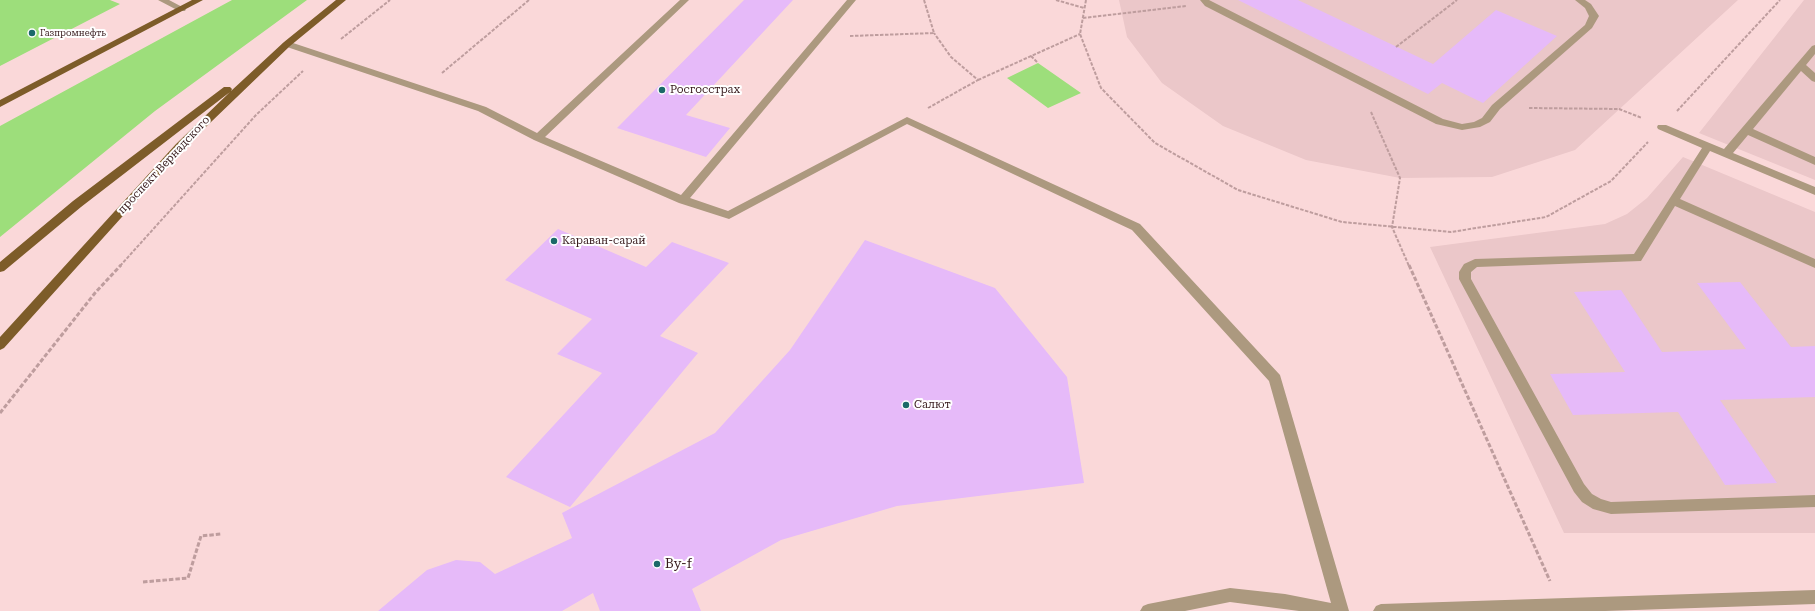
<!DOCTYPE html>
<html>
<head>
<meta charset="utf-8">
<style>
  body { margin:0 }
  canvas { display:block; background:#fad8d9 }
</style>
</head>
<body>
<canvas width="1815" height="611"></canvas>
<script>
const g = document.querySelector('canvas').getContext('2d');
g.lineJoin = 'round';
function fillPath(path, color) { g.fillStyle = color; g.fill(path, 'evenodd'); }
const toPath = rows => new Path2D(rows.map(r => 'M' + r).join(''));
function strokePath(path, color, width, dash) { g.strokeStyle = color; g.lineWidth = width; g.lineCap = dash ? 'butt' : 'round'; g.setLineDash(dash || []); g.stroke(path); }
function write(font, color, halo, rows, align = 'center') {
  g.font = font + ' "Roboto Serif",serif'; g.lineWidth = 4; g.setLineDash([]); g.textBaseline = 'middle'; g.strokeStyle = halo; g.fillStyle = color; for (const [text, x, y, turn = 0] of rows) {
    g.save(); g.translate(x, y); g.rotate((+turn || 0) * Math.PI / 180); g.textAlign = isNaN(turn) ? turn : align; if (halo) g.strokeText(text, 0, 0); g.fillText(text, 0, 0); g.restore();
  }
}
const built = toPath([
  [1119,0,1738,0,1575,150,1492,177,1400,178,1306,160,1223,126,1162,83,1127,37],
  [1804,0,1815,0,1815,180,1699,133],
  [1683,157,1815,212,1815,533,1564,533,1430,247,1605,224,1627,214,1647,198]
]);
const green = toPath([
  [0,0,110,0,120,4,0,66],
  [232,0,307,0,155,111,0,237,0,126],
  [1038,63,1081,93,1048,108,1007,78]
]);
const building = toPath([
  [744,0,793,0,686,115,730,128,706,157,617,128],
  [1238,0,1298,0,1433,64,1496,10,1557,36,1483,103,1442,83,1428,94],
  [558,229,646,267,672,242,729,263,660,336,698,353,570,507,506,477,602,373,557,354,592,319,505,280],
  [865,240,995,288,1067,377,1084,483,897,506,781,540,692,589,701,611,600,611,593,593,562,611,378,611,427,570,456,560,480,562,495,574,572,538,562,513,715,433,790,350],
  [1740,282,1791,347,1815,346,1815,397,1720,400,1777,483,1725,485,1678,412,1573,415,1550,374,1625,372,1574,292,1621,290,1662,352,1746,349,1697,283]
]);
const pathFar1 = toPath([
  [1056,0,1084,8],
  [1086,0,1080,34,1101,88,1155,143,1238,190,1342,222,1451,232,1546,217,1611,181,1648,142],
  [1083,18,1186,6],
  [850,36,934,33,924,0],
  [341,39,390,0],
  [1396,47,1457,0],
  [1031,56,1038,63],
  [442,73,529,0],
  [978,80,1080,34],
  [928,108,978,80,951,57,934,33],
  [1529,108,1619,109,1642,118],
  [1677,111,1780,0],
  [1371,112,1400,178,1392,227,1409,266],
  [120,266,256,115,303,71]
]);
const path = toPath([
  [1409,265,1550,581],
  [0,413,95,293,121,265],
  [143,582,188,578,201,536,221,534]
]);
const lane = toPath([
  [158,0,169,0,186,9,185,11,179,11,158,0],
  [680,0,689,0,545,137,681,195,847,0,856,0,690,198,728,211,907,117,1140,224,1280,375,1349,611,1299,611,1230,602,1185,611,1140,611,1143,606,1148,604,1230,588,1285,594,1331,603,1269,381,1132,230,907,124,729,219,679,203,534,140,478,111,284,46,282,44,287,41,290,42,486,107,537,133,680,0],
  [1200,0,1209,0,1443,119,1462,124,1474,122,1482,118,1492,105,1585,25,1589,16,1585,8,1575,0,1585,0,1591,4,1599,16,1592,28,1500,109,1490,122,1480,127,1462,130,1436,124,1205,6,1200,0],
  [1815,45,1815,54,1806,65,1815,73,1815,82,1812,81,1801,71,1753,129,1815,157,1815,165,1748,135,1733,153,1815,187,1815,195,1710,151,1680,199,1815,259,1815,268,1675,206,1641,261,1477,267,1471,272,1471,279,1584,484,1592,494,1601,499,1611,502,1815,495,1815,507,1611,514,1593,509,1582,502,1574,492,1459,279,1459,272,1464,264,1475,259,1634,254,1702,148,1658,129,1657,127,1658,125,1666,125,1724,149,1812,46,1815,45],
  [1815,590,1815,604,1605,611,1373,611,1376,606,1381,604,1815,590]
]);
const primary = toPath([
  [192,0,203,0,0,107,0,100,192,0],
  [336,0,346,0,290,46,184,148,4,348,0,350,0,337,176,144,230,92,81,207,4,271,0,272,0,262,73,201,224,87,230,87,232,89,231,91,284,42,336,0]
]);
const markers = [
  [32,33,4,"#1b6969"],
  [662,90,4,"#1b6969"],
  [554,241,4,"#1b6969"],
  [906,405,4,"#1b6969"],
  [657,564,4,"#1b6969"]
];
const farPoinames = [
  ["Газпромнефть",40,33]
];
const poiNames = [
  ["Росгосстрах",670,90],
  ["Караван-сарай",562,241],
  ["Салют",914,405]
];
const streetNames = [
  ["проспект Вернадского",164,165,-47]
];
const nearPoinames = [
  ["By-f",665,564]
];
fillPath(built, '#ebc7c9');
fillPath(green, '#9dde7b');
fillPath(building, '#e6baf9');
strokePath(pathFar1, '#be9d9e', 2, [3.5, 1.5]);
strokePath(path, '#be9d9e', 3, [4.5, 2]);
fillPath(lane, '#ac997f');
fillPath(primary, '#7d5c29');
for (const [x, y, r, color] of markers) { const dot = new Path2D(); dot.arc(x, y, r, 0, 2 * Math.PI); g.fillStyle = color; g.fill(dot); strokePath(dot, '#fff', 1.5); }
write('9px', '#35181a', '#fff', farPoinames, 'left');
write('11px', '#35181a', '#fff', poiNames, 'left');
write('11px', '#35181a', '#fff', streetNames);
write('13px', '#35181a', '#fff', nearPoinames, 'left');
</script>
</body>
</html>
